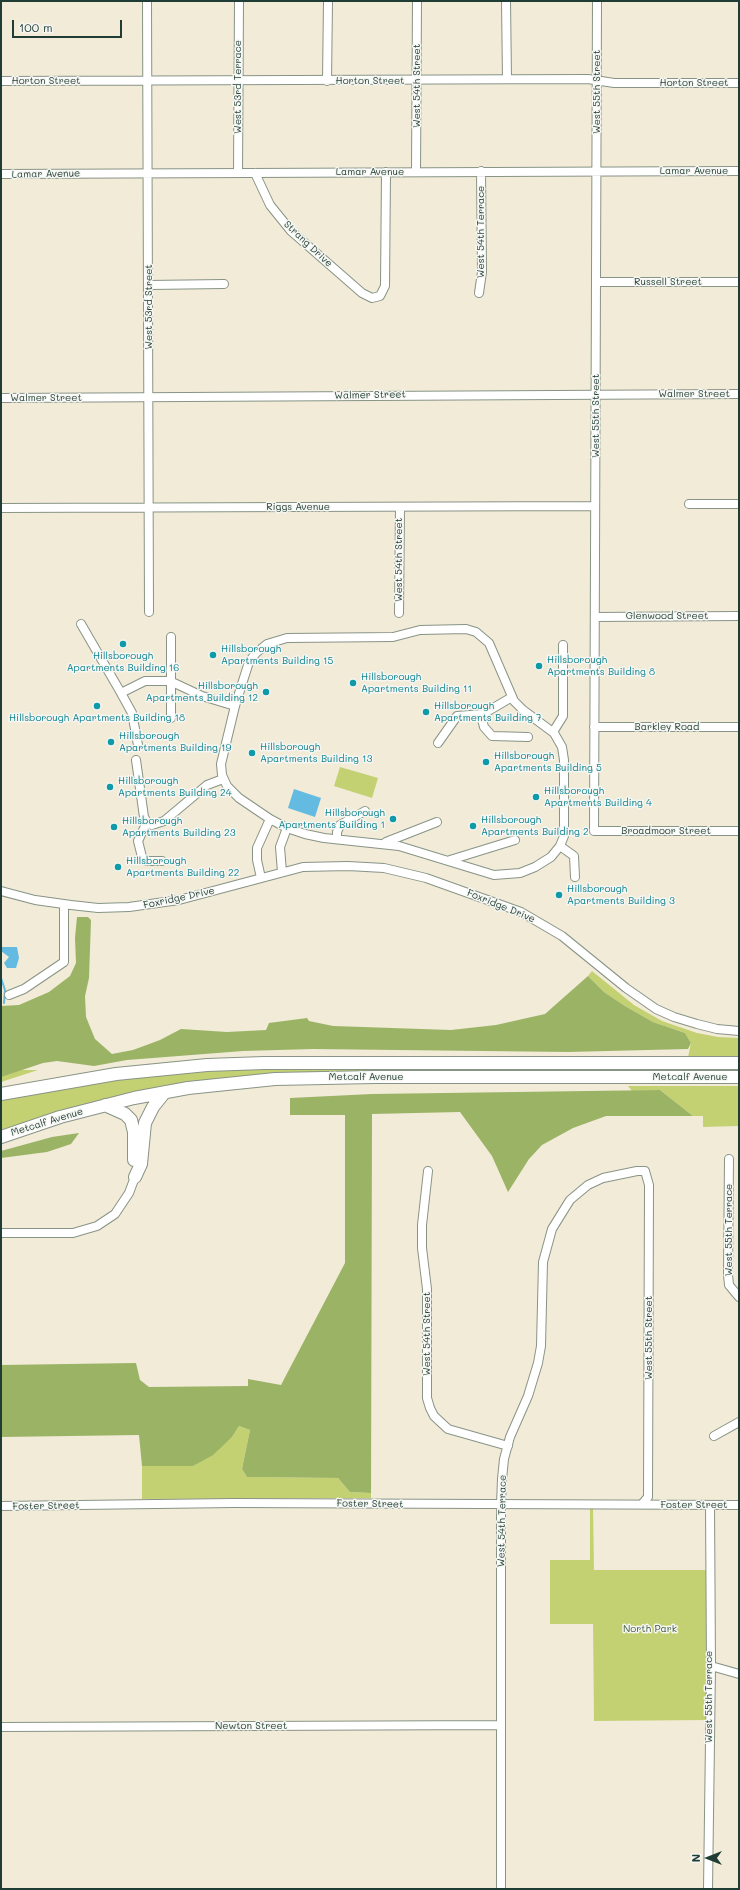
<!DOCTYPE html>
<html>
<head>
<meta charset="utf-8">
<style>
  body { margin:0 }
  #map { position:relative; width:740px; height:1890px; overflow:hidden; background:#f1ebd8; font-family:Mali,sans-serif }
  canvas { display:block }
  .frame { position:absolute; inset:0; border:2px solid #1f3d34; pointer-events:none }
  .north { position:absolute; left:688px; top:1838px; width:40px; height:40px; -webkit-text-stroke:3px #f6f6f2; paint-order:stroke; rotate:270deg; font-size:11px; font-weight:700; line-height:16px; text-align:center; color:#1f3d34 }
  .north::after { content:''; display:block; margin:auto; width:14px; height:18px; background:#1f3d34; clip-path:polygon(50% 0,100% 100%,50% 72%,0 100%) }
  .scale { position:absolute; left:12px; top:20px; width:110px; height:18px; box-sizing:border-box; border:2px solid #1f3d34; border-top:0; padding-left:5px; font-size:12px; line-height:14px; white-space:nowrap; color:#1f3d34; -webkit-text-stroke:3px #f6f6f2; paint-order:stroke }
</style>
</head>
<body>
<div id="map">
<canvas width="740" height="1890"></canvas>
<div class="frame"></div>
<div class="north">N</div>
<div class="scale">100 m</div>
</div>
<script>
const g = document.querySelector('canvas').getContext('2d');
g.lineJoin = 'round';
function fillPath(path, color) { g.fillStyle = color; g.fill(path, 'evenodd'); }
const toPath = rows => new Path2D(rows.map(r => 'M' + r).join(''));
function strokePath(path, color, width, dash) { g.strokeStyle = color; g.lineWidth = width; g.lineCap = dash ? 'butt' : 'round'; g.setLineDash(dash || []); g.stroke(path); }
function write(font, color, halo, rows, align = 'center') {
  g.font = font + ' Mali,sans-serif'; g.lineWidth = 3; g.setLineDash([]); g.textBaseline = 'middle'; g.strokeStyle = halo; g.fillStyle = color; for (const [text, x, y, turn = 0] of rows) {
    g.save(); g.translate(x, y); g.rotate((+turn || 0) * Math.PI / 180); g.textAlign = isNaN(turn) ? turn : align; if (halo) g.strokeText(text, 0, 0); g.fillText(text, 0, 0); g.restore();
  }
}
const green = toPath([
  [340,767,378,778,372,798,334,786],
  [592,971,634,1005,662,1021,697,1033,718,1037,739,1038,739,1056,688,1057,691,1043,685,1033,653,1022,625,1006,604,992,588,976],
  [725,1067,723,1070,679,1073,261,1076,1,1132,1,1100,128,1078,174,1073,273,1068],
  [1,1070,38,1070,1,1082],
  [628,1086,739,1086,739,1126,703,1127,703,1116,693,1116,660,1090,632,1091],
  [239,1426,250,1430,242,1469,247,1477,338,1478,350,1492,371,1493,371,1498,142,1499,142,1466,193,1466,232,1437],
  [590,1508,593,1508,594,1570,707,1570,707,1720,594,1721,593,1624,550,1624,550,1560,590,1560]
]);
const forest = toPath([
  [77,917,88,917,91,920,89,978,85,996,86,1017,95,1039,112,1054,133,1050,160,1040,181,1029,227,1032,266,1030,269,1023,307,1018,309,1021,333,1026,451,1030,496,1025,545,1014,588,976,604,992,625,1006,653,1022,685,1033,691,1043,688,1049,568,1052,313,1049,243,1051,127,1060,94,1066,57,1061,43,1063,1,1077,1,1006,19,1005,49,992,70,976,76,963,75,938],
  [660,1090,693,1116,606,1116,573,1128,542,1145,529,1159,508,1192,492,1156,460,1112,372,1114,371,1493,350,1492,338,1478,247,1477,242,1469,250,1430,239,1426,232,1437,213,1455,193,1466,142,1466,139,1435,1,1437,1,1365,136,1363,140,1380,149,1387,248,1386,248,1379,281,1385,345,1263,345,1115,290,1115,290,1098,372,1094],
  [79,1133,71,1144,47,1152,1,1158,1,1151,52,1137]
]);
const water = toPath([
  [294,789,321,798,315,817,288,808],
  [1,947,17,947,19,958,16,968,7,968,4,963,9,957,1,951]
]);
const stream = toPath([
  [1,978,5,990,4,1003]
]);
const minor = toPath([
  [147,1,149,612],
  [506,1,507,79],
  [597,1,594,831,739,831],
  [1,81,588,79,614,83,739,83],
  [327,81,328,1],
  [416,172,417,1],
  [238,173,239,1],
  [255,173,270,205,291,231,362,293,372,298,380,296,385,286,386,172],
  [1,174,739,171],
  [596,282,739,282],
  [149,285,224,284],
  [479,293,482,272,481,171],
  [1,398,739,394],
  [689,504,739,504],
  [1,508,595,506],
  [399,613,400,507],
  [595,617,739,616],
  [81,624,121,693,145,681,170,681,202,696,235,706],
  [466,629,476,632,489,643,514,701,523,710,554,733,562,747,564,760,564,836,560,846,551,857,535,867,520,873,494,875,399,846,324,838,305,834,287,828,270,819,239,798,227,786,222,775,221,764,235,706,249,662,256,653,267,644,287,638,393,637,420,630,466,629],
  [121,693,132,713,138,745],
  [481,715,484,727,492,736,528,737],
  [171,718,171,637],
  [594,727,739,727],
  [553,732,563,716,563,645],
  [438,743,457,716,483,714,512,697],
  [136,760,144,817,147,822,152,825,164,821,207,785,223,779],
  [147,822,138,841,142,857,146,861,162,861],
  [337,839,337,832,340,825,365,811],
  [386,842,437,822],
  [560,846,574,856,575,877],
  [450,860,515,840],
  [282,872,280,847,287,828],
  [261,878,257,860,257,848,270,819],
  [1,891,35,900,71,905,98,908,129,907,179,900,303,867,348,866,384,868,426,878,521,912,562,936,626,988,656,1009,674,1017,697,1024,717,1029,739,1031],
  [9,995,24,989,64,962,64,905],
  [729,1159,728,1275,729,1285,739,1297],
  [428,1171,422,1225,422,1248,427,1289,427,1398,430,1408,434,1416,448,1429,508,1446],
  [1,1233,73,1233,97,1226,115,1214,129,1193,135,1177],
  [714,1436,739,1422],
  [1,1506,234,1503,739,1505],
  [711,1666,739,1674],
  [1,1727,500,1725],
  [501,1889,501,1505,502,1479,504,1459,510,1437,528,1396,538,1363,541,1346,543,1262,552,1229,570,1200,588,1185,603,1178,637,1171,645,1171,649,1185,648,1497,642,1504],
  [708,1889,711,1666,710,1505]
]);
const highway = toPath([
  [1,1094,116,1074,207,1065,264,1063,739,1063],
  [105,1105,125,1114,131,1120,134,1132,134,1160],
  [1,1137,60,1117,134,1098,188,1088,275,1079,374,1077,739,1077],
  [135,1177,141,1164,145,1123,153,1107,165,1092]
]);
const markers = [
  [123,644,4,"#0f9aa8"],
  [213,655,4,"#0f9aa8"],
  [539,666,4,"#0f9aa8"],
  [353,683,4,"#0f9aa8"],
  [266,692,4,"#0f9aa8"],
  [97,706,4,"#0f9aa8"],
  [426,712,4,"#0f9aa8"],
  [111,742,4,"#0f9aa8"],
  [252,753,4,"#0f9aa8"],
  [486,762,4,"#0f9aa8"],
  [110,787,4,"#0f9aa8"],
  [536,797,4,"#0f9aa8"],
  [393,819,4,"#0f9aa8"],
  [473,826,4,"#0f9aa8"],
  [114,827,4,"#0f9aa8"],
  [118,867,4,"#0f9aa8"],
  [559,895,4,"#0f9aa8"]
];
const streetNames = [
  ["Horton Street",46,81],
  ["Horton Street",370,81],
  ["Horton Street",694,83],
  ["West 54th Street",417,86,-90],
  ["West 53rd Terrace",238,87,-90],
  ["West 55th Street",597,92,-90],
  ["Lamar Avenue",694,171],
  ["Lamar Avenue",370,172],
  ["Lamar Avenue",46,174,-1],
  ["West 54th Terrace",481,232,-90],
  ["Strang Drive",308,244,43],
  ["Russell Street",668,282],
  ["West 53rd Street",149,307,-90],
  ["Walmer Street",694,394],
  ["Walmer Street",370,395,-1],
  ["Walmer Street",46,398],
  ["West 55th Street",596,416,-90],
  ["Riggs Avenue",298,507],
  ["West 54th Street",399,560,-90],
  ["Glenwood Street",667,616],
  ["Barkley Road",667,727],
  ["Broadmoor Street",666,831],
  ["Foxridge Drive",179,898,-12],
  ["Foxridge Drive",501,906,22],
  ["Metcalf Avenue",366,1077],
  ["Metcalf Avenue",690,1077],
  ["Metcalf Avenue",47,1122,-17],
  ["West 55th Terrace",729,1230,-90],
  ["West 54th Street",427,1334,-90],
  ["West 55th Street",649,1338,-90],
  ["Foster Street",370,1504,1],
  ["Foster Street",694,1505],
  ["Foster Street",46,1506,-1],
  ["West 54th Terrace",502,1521,-89],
  ["West 55th Terrace",709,1697,-90],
  ["Newton Street",251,1726]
];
const cultureNames = [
  ["Hillsborough",221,649],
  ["Apartments Building 15",221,661],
  ["Hillsborough",123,656,"center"],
  ["Apartments Building 16",123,668,"center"],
  ["Hillsborough",547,660],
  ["Apartments Building 8",547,672],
  ["Hillsborough",361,677],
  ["Apartments Building 11",361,689],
  ["Hillsborough",258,686,"right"],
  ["Apartments Building 12",258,698,"right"],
  ["Hillsborough",434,706],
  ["Apartments Building 7",434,718],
  ["Hillsborough Apartments Building 18",97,718,"center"],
  ["Hillsborough",119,736],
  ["Apartments Building 19",119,748],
  ["Hillsborough",260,747],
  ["Apartments Building 13",260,759],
  ["Hillsborough",494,756],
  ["Apartments Building 5",494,768],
  ["Hillsborough",118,781],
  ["Apartments Building 24",118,793],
  ["Hillsborough",544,791],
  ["Apartments Building 4",544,803],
  ["Hillsborough",385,813,"right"],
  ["Apartments Building 1",385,825,"right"],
  ["Hillsborough",481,820],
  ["Apartments Building 2",481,832],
  ["Hillsborough",122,821],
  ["Apartments Building 23",122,833],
  ["Hillsborough",126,861],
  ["Apartments Building 22",126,873],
  ["Hillsborough",567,889],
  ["Apartments Building 3",567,901]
];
const parkNames = [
  ["North Park",650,1629]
];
fillPath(green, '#c4d173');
fillPath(forest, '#9bb365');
fillPath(water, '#64bbe1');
strokePath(stream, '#64bbe1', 2);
strokePath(minor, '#889486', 10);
strokePath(highway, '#889486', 14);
strokePath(minor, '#fff', 8);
strokePath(highway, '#fff', 12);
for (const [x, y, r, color] of markers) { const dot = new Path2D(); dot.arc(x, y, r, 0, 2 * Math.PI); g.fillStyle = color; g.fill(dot); strokePath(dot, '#f6f6f2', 1.5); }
write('10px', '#1f3d34', '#f6f6f2', streetNames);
write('10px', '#0d838f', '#f6f6f2', cultureNames, 'left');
write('10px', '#405b41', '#f6f6f2', parkNames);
</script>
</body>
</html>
